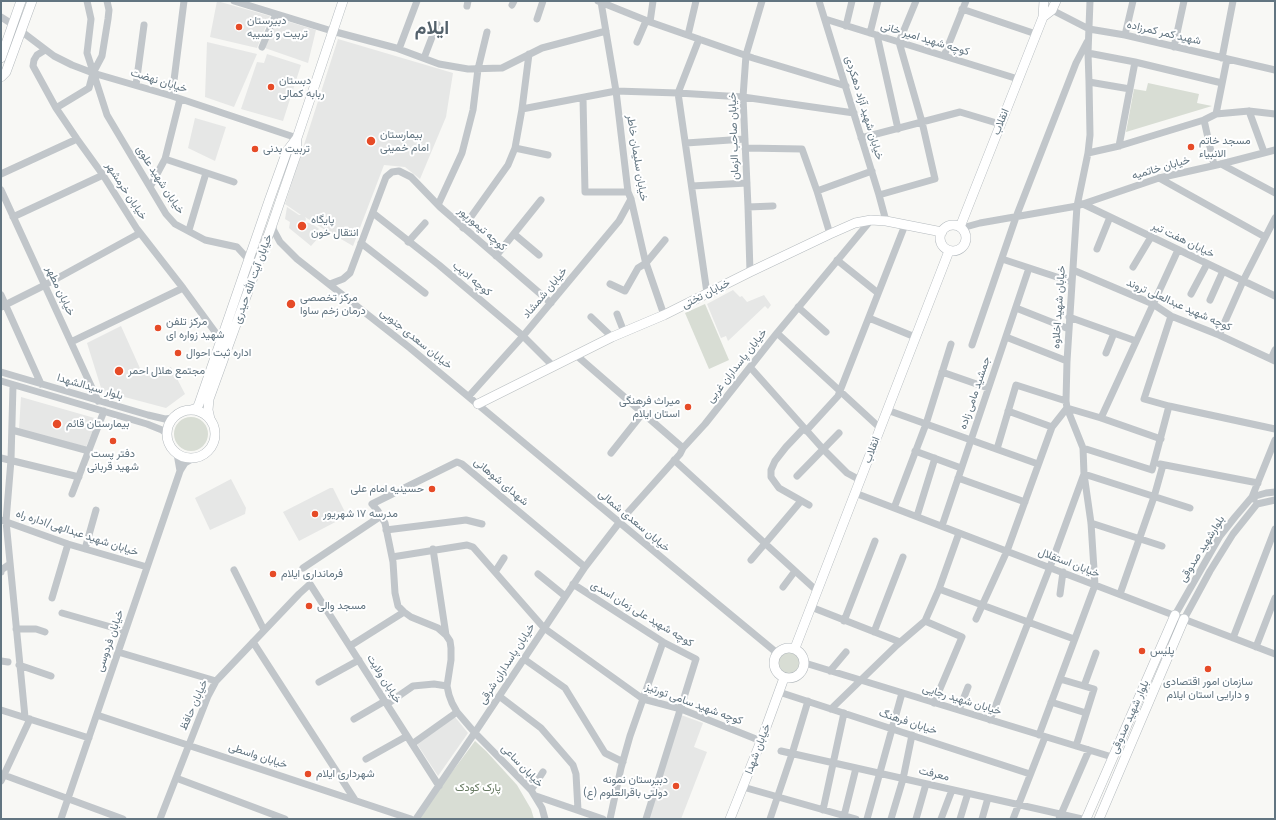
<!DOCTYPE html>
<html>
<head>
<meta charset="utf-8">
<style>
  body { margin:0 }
  #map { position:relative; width:1276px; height:820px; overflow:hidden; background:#f8f8f5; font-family:"Fira Sans Condensed",sans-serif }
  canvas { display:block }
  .frame { position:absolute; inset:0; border:2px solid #627581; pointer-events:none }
</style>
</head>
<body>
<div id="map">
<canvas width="1276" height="820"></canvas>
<div class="frame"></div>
</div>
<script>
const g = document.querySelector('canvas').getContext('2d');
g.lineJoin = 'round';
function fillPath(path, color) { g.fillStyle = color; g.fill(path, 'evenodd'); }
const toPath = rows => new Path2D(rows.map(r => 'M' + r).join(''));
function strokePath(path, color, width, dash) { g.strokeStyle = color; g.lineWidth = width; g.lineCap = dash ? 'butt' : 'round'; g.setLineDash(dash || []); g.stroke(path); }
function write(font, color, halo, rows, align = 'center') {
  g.font = font + ' "Fira Sans Condensed",Vazirmatn,sans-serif'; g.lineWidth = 4; g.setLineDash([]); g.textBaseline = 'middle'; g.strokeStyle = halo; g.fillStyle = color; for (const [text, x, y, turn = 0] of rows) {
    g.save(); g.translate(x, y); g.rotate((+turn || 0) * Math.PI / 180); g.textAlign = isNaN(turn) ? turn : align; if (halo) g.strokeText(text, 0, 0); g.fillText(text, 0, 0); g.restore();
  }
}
const built = toPath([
  [217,1,270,16,257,48,210,37],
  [276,18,316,30,308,63,262,47],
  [338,39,453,73,446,117,420,179,405,167,384,165,353,246,322,228,305,217,306,219,305,222,312,224,318,228,319,229,316,232,320,236,311,246,289,228,290,222,285,219,287,207,299,215,301,215,285,204],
  [207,42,257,54,234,107,205,97],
  [267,54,301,65,283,121,241,109,257,62,264,63],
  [195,118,226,127,215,161,188,148],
  [733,290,740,297,742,296,747,302,764,295,771,305,768,309,765,306,728,341,726,336,721,338,707,304],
  [121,326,143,375,171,367,185,394,166,408,102,391,87,343],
  [21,397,98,419,86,447,19,429],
  [231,479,246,508,245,514,210,530,195,498],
  [330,488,333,488,347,516,299,541,283,512],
  [681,715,703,723,694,747,707,752,681,819,646,819],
  [455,717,468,733,438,776,417,744]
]);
const green = toPath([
  [1148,83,1199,94,1197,103,1212,106,1126,132,1134,89,1146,91],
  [705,304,729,360,709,369,685,313],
  '174 434a17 17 0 1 1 34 0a17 17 0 1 1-34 0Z',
  '778 663a11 11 0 1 1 22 0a11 11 0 1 1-22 0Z',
  [475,741,486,751,517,785,531,809,534,819,417,819]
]);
const minor = toPath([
  [87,1,91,19,87,53,107,115,166,214,175,224,205,240,237,247,248,259],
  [234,1,332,31,396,48,439,64,468,69,502,68,542,48,606,31],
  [598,1,650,22,753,58,846,86],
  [819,1,879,195,886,221],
  [601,2,616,91,628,192,631,199,645,260,664,315],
  [512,5,514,1],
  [467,6,468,1],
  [962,9,1036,34],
  [1052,10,1089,29,1125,35,1275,70],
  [1,17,12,24],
  [537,19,543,1],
  [825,19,1018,79],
  [650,22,653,1],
  [846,26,852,1],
  [21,31,54,56,72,65,93,73,172,96,297,138],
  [870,33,878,1],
  [688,35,696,1],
  [877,35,898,129],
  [1125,35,1133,1],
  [699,39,678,93,707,293],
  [637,42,646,21],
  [262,47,276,14],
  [1174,47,1184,1],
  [399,49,417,1],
  [45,50,37,55,34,60,33,66,56,108,77,139,103,175,137,229,183,288,221,340],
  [1088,53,1135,62,1222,83],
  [944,56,966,1],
  [424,58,437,24],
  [1222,58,1233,1],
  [1089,82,1130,89],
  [136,85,144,25],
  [172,96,184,1],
  [583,98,585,192,628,192],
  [56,108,89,88,93,73,102,56,108,19,109,10,107,1],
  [522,109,616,91,678,93,743,97,854,113],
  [1249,111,1264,152],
  [1216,114,1227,59],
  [1204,120,1214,165],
  [861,138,960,112,1000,124],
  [686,143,745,139],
  [1119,146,1135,62],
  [515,148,548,155],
  [745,148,802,149,817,191,830,234],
  [1088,153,1119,146,1204,120,1216,114,1249,111,1275,114],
  [165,159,234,182],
  [1221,164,1275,193],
  [1,174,77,139],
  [1159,178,1265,237],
  [692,186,747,183],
  [150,187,165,159,180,99],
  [1,190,98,401],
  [817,191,872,171],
  [879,195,935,179,922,122,899,42,916,1],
  [1083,204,1275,296],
  [438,205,462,153,473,110,478,69,487,32],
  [748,207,773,206],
  [373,213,439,265,523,336,553,366],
  [13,217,103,175],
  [272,225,274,231,280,242,297,259,410,348,667,562,777,653],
  [463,228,508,165,515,148,522,109,529,54],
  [962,228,980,223,1077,206,1159,178,1221,164,1275,150],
  [189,230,206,173],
  [514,234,539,255],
  [408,242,425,223],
  [361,243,425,293],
  [1097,249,1110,217],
  [496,256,541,200],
  [1002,259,1072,282],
  [837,260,878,293],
  [1133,267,1151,237],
  [1073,270,1153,304,1171,316,1219,335,1275,361],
  [750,272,748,207,743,97,746,55,762,1],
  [330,284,343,279,350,273,386,177,392,172,399,171,411,177,440,207,551,303],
  [610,284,625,291,638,268,646,263,665,240],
  [1191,294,1207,264],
  [1,295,41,384],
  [1210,300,1223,271],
  [1,307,45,285,140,233],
  [798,307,826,332],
  [1016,308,1069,329],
  [617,314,624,332],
  [1171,316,1144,399,1169,406,1275,429],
  [591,317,612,337],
  [1069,317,1136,341],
  [869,318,915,337],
  [777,333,880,428],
  [1219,335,1243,281,1275,218],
  [1006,337,1067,361],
  [71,342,183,288],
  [972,345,1016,217,1076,63,1087,42],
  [1106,353,1114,333],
  [576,355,683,448],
  [1271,359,1275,350],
  [750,367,823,449,847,473,860,480],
  [1,372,148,415,165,419,174,418],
  [942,372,988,388],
  [1,381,147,424,162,430,167,434],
  [13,385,11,460,6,521,25,717],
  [469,396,523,336,619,221,631,199],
  [887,410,1038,464],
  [1008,411,1052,427],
  [1101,418,1178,250],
  [804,428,786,447,775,461,771,470,771,477,779,488,809,505],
  [12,430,89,451],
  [806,431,838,396,905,225],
  [1083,448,1152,470,1169,406],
  [997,449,1016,385,1066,401],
  [915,451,961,468],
  [611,453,642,414],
  [177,454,180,471],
  [1,458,79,477],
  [674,460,817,591],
  [1160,464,1258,483],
  [797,476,839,433],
  [958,478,1025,502],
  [855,493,1275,654],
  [72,494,104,411],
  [1254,499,1252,497,1275,440],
  [894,508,926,424,951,344],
  [917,516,935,458],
  [1,520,68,544,147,567],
  [1091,523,1162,546],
  [942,526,1029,268],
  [386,530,466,520,482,524],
  [85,549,96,510],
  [433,549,446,635],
  [392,557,467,545,473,547,544,628,643,699,681,709,761,741],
  [751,560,801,501],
  [303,568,381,516],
  [234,570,264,630],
  [1,572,1,570,10,564],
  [495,572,504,558],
  [538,574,565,596],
  [573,584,663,642,696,659,646,819],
  [783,587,795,571],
  [939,589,1074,639],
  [1060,594,1063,572],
  [1120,594,1154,497,1163,465],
  [52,598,68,544],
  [811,607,900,642],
  [62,613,125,631],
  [1175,615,1220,536,1235,517,1252,497,1266,493,1275,492],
  [976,619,1007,551,1052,427,1067,408,1101,418,1161,439],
  [1184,619,1210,571,1233,534,1257,504,1275,500],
  [844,621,875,541],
  [925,621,962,637,934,703],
  [16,629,36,629,45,632],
  [874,632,903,557],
  [1233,638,1275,529],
  [253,642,355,800],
  [350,646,404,612],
  [1256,647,1275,598],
  [118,652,216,681],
  [524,659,565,688,605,753,623,762],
  [1,661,8,662],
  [805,663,1112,757],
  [19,665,51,676],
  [830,671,846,652],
  [1060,679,1094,689,1076,746],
  [319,682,359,660],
  [1084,686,1096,653],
  [779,692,1030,774],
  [499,696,541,728,573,765,576,774,578,810],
  [1051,702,1086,713],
  [387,704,413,686,434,684,447,686],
  [831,709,897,645,925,621,939,589,959,533],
  [1,710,89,738],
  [959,710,968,687],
  [97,715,411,819],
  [354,719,385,701],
  [990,720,1050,567,1084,474,1190,508],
  [1039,735,1095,585,1091,523,1084,474,1083,448,1067,408,1066,401,1067,361,1077,206,1088,153,1090,135,1089,82,1088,53,1090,1],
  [412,744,457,712],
  [781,751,1082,819],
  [366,759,407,736],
  [1,774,123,819],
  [176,778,285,819],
  [1,781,30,719],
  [743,787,856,819],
  [531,790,543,772],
  [536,796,603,819],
  [823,810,844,713],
  [844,816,856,768],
  [61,819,180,471,185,463,192,459],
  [160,819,208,696,216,681,299,594,310,584,439,786],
  [416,819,480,725,585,567,622,519,680,454,683,448,705,424,777,333,871,220],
  [545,819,542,808,531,790,475,733,457,712,452,703,449,695,447,686,451,660,451,648,450,641,446,635,438,628,411,617,404,612,398,606,395,593,393,562,385,523,378,511,372,504,457,462,462,464,585,567],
  [610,819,621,768,630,736,663,642],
  [770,819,792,754,808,701],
  [867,819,902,693],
  [891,819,903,779,912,735],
  [916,819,926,784],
  [941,819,952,790],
  [960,819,968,793],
  [982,819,988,798],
  [1013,819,1045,737],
  [1059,819,1089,750]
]);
const major = toPath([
  [1043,17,1052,10,1056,1],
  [1,58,21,1],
  [1,77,6,72,32,1],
  '940 238a13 13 0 1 1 26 0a13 13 0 1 1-26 0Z',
  [960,227,1043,17,1044,1],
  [478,404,612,337,664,315,750,272,830,234,855,223,871,220,886,221,942,232],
  [191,410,197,408,199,404,269,201,287,151,297,138],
  '167 434a24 24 0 1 1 48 0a24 24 0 1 1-48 0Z',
  [210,419,208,410,209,399,272,225,296,155,297,138,343,1],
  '774 663a15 15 0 1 1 30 0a15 15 0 1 1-30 0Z',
  [795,648,949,251],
  [730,819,761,741,784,678],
  [1086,819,1175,615],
  [1099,819,1184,619]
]);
const markers = [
  [239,27,4,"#e64b27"],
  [271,87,4,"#e64b27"],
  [371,141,5,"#e64b27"],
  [1191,147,4,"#e64b27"],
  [255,149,4,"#e64b27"],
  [302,226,5,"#e64b27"],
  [291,304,5,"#e64b27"],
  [158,328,4,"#e64b27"],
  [178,353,4,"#e64b27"],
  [119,371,5,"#e64b27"],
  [688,407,4,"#e64b27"],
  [57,424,5,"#e64b27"],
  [113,441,4,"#e64b27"],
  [432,489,4,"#e64b27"],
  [315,514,4,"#e64b27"],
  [273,574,4,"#e64b27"],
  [309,606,4,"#e64b27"],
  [1142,651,4,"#e64b27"],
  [1208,669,4,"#e64b27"],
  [308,774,4,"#e64b27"],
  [676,786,4,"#e64b27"]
];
const poiNames = [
  ["دبیرستان",247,21],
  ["تربیت و نسیبه",247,34],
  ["دبستان",279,81],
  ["ربابه کمالی",279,94],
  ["بیمارستان",380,135],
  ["امام خمینی",380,148],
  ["مسجد خاتم",1199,141],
  ["الانبیاء",1199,154],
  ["تربیت بدنی",263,149],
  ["پایگاه",311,220],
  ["انتقال خون",311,233],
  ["مرکز تخصصی",300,298],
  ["درمان زخم ساوا",300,311],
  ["مرکز تلفن",166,322],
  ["شهید زواره ای",166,335],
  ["اداره ثبت احوال",186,353],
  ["مجتمع هلال احمر",128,371],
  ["میراث فرهنگی",680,401,"right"],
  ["استان ایلام",680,414,"right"],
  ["بیمارستان قائم",66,424],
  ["دفتر پست",113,454,"center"],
  ["شهید قربانی",113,467,"center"],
  ["حسینیه امام علی",424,489,"right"],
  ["مدرسه ۱۷ شهریور",323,514],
  ["فرمانداری ایلام",281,574],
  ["مسجد والی",317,606],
  ["پلیس",1150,651],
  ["سازمان امور اقتصادی",1208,682,"center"],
  ["و دارایی استان ایلام",1208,695,"center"],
  ["شهرداری ایلام",316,774],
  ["دبیرستان نمونه",668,780,"right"],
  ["دولتی باقرالعلوم (ع)",668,793,"right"]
];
const streetNames = [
  ["شهید کمر کمرزاده",1164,33,13],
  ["کوچه شهید امیر خانی",925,39,17],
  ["خیابان نهضت",159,81,17],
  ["خیابان شهید آزاد دهکردی",864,108,73],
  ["انقلاب",1001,122,-68],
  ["خیابان صاحب الزمان",734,136,-92],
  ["خیابان سلیمان خاطر",637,158,81],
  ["خیابان خاتمیه",1161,168,-16],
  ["خیابان شهید علوی",160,180,57],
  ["خیابان خرمشهر",126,191,57],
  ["کوچه تیمورپور",482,229,41],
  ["خیابان هفت تیر",1183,240,26],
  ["خیابان آیت الله حیدری",253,279,-70],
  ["کوچه ادیب",472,279,40],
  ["خیابان مطهر",60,291,65],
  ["خیابان شمشاد",545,293,-50],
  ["خیابان تختی",706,294,-27],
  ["کوچه شهید عبدالعلی تروند",1179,305,24],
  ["خیابان شهید اخلاوه",1059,307,-86],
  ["خیابان سعدی جنوبی",416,339,39],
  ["خیابان پاسداران غربی",737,366,-52],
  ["بلوار سیدالشهدا",90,387,16],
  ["جمشید مامی زاده",975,393,-71],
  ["انقلاب",872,450,-69],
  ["شهدای شوهانی",501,482,40],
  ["خیابان سعدی شمالی",634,521,40],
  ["خیابان شهید عبدالهی/اداره راه",77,533,18],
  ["بلوارشهید صدوقی",1202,549,-58],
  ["خیابان استقلال",1069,563,21],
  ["کوچه شهید علی زمان اسدی",642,614,31],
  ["خیابان فردوسی",110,641,-71],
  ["خیابان پاسداران شرقی",507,664,-57],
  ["خیابان ولایت",384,679,58],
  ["خیابان شهید رجایی",962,700,17],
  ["کوچه شهید سامی تورتیز",694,704,20],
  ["خیابان حافظ",194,705,-66],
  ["بلوار شهید صدوقی",1130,717,-66],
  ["خیابان فرهنگ",908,722,18],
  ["خیابان شهدا",758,749,-69],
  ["خیابان واسطی",258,756,18],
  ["خیابان ساعی",522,766,46],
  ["معرفت",934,774,13]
];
const parkNames = [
  ["پارک کودک",478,788]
];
const townNames = [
  ["ایلام",432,29]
];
fillPath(built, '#e6e7e6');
fillPath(green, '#d8ddd4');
strokePath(major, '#b4babe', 10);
strokePath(minor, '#c1c6ca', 7);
strokePath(major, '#fff', 9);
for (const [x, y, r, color] of markers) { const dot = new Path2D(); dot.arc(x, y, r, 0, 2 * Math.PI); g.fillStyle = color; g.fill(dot); strokePath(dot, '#fff', 1.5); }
write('11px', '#627581', '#fff', poiNames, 'left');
write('11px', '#627581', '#fff', streetNames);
write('11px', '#667961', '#fff', parkNames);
write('bold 19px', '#54626c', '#fff', townNames);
</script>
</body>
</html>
